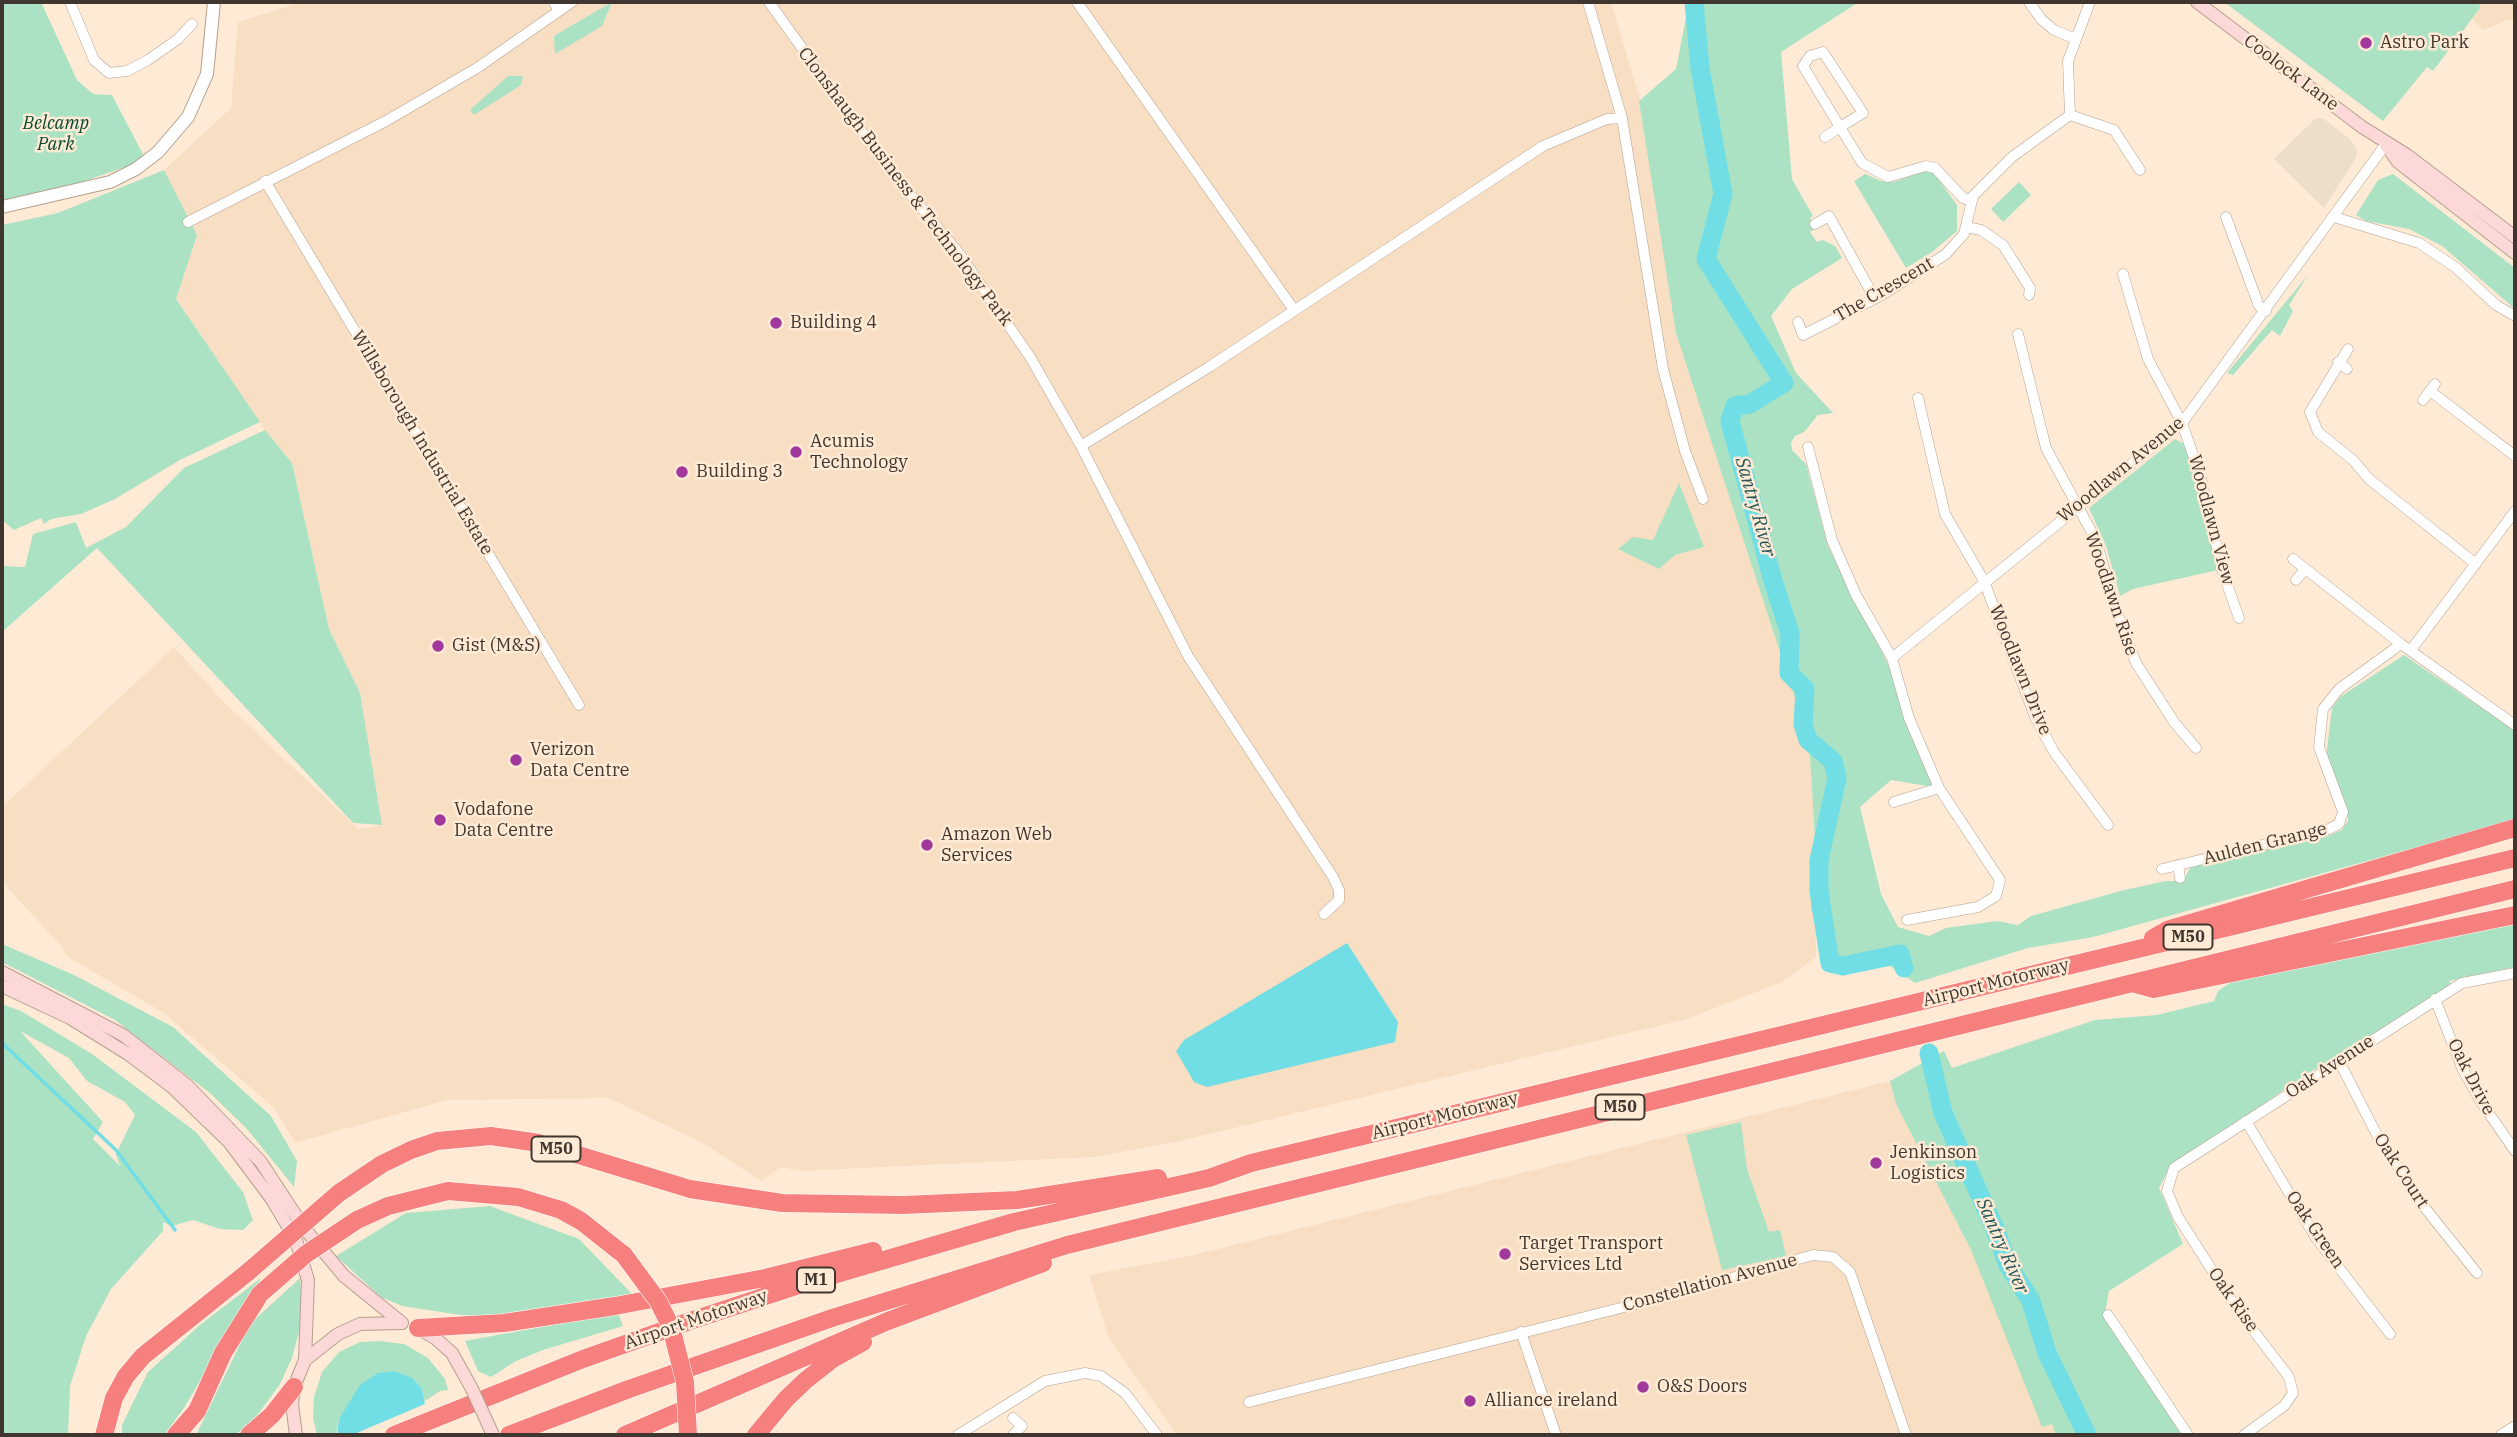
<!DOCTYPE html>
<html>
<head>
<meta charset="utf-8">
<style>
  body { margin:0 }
  #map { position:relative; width:2517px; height:1437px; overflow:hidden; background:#ffead5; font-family:"IBM Plex Serif",serif }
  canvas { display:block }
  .frame { position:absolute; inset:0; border:4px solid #3f372f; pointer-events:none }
</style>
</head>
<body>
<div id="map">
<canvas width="2517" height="1437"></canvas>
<div class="frame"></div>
</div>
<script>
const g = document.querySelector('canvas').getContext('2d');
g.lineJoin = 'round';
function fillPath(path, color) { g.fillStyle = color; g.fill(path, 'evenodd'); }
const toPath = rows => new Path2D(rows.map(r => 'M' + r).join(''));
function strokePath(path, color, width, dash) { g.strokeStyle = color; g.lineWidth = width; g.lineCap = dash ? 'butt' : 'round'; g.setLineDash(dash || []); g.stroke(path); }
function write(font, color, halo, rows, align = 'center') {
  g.font = font + ' "IBM Plex Serif",serif'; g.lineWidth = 5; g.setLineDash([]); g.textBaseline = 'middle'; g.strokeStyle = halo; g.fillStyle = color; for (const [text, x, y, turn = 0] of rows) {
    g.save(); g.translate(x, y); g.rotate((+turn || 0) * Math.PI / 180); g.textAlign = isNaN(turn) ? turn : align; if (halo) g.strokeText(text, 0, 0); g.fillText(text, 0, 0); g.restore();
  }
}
const commercial = toPath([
  [2316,118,2324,119,2350,139,2357,150,2356,158,2324,208,2274,159]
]);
const built = toPath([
  [302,2,1611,2,1640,99,1675,324,1809,741,1815,839,1816,957,1782,982,1687,1019,1176,1142,1094,1157,800,1171,781,1167,761,1181,706,1145,609,1098,447,1100,295,1143,274,1108,164,1013,66,956,62,947,2,882,2,807,174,647,223,701,358,829,382,825,360,693,329,629,292,463,265,430,176,299,196,235,164,170,231,108,238,22],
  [2479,2,2515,2,2515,23,2510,19,2484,30,2472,20,2480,8],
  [1890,1081,1896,1104,2066,1435,1177,1435,1109,1339,1089,1275,1194,1255]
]);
const green = toPath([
  [2,2,41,2,77,80,93,94,112,95,146,160,46,194,2,202],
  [612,2,602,26,555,54,554,36],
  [1689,2,1859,2,1781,52,1792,179,1813,216,1810,218,1816,228,1810,232,1817,242,1823,240,1835,246,1842,258,1792,289,1771,316,1796,373,1833,413,1818,415,1804,432,1795,436,1791,443,1792,450,1806,464,1828,546,1885,658,1939,788,1891,780,1860,807,1881,894,1898,927,1929,936,1946,928,1997,921,2018,925,2031,916,2124,890,2166,881,2183,881,2190,868,2211,861,2328,836,2342,830,2348,821,2348,810,2326,758,2332,708,2340,697,2404,655,2515,731,2515,820,2093,937,2028,948,1915,983,1889,965,1840,973,1837,958,1818,938,1811,907,1815,838,1809,741,1676,333,1639,101,1676,69],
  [2224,2,2479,2,2480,8,2433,71,2427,67,2383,121],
  [508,76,523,76,521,85,474,115,470,110],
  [164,170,197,235,176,299,260,422,180,460,115,499,81,514,51,519,44,524,41,518,14,530,2,520,2,225,58,213],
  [1924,171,1934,173,1957,205,1957,231,1932,252,1906,268,1854,181,1865,174,1881,181,1894,182],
  [2393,174,2515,268,2515,309,2442,246,2409,229,2366,221,2356,215,2378,180],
  [2019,182,2031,195,2003,222,1991,209],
  [2308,275,2289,305,2293,311,2280,336,2272,330,2233,375,2227,373],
  [265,430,292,463,329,629,360,693,382,825,353,823,97,548,2,632,2,566,25,567,33,534,76,522,86,548,126,527,184,468],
  [2175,439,2186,445,2218,570,2133,589,2120,596,2106,546,2089,508],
  [1679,483,1704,547,1675,555,1659,569,1618,549,1633,537,1653,540],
  [2515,920,2515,967,2449,981,2452,985,2301,1078,2169,1169,2159,1188,2183,1244,2109,1291,2105,1313,2182,1435,2056,1435,2052,1424,2042,1427,1971,1250,1896,1104,1890,1081,1944,1051,1952,1068,2095,1020,2157,1015,2214,1001,2218,991,2236,979],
  [2,944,74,975,173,1027,271,1116,297,1161,294,1187,247,1129,210,1093,115,1020,2,962],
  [2,1004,21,1011,92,1054,196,1132,243,1192,253,1220,243,1230,220,1229,193,1220,172,1226,163,1222,163,1231,111,1289,86,1336,70,1386,68,1435,2,1435],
  [20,1031,69,1058,87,1081,125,1102,135,1115,116,1154,120,1166,93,1139,103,1122],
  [1741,1122,1747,1169,1769,1232,1780,1230,1786,1256,1722,1270,1686,1135],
  [490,1206,579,1239,632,1294,480,1317,454,1314,402,1306,381,1297,336,1256,406,1213],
  [261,1278,184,1408,164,1435,122,1435,122,1425,148,1372,200,1325],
  [300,1278,302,1303,299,1332,292,1358,280,1384,251,1424,234,1435,196,1435,250,1324],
  [618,1313,623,1326,543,1350,516,1361,491,1377,478,1371,465,1341],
  [379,1341,404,1344,428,1358,445,1379,448,1390,440,1391,425,1401,422,1389,339,1419,336,1434,317,1435,313,1418,314,1397,322,1372,339,1352,360,1342]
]);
const water = toPath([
  [1347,943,1398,1022,1395,1042,1207,1087,1194,1082,1176,1051,1184,1040],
  [394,1371,412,1378,422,1389,425,1404,352,1435,337,1435,339,1419,360,1385,378,1373]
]);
const stream = toPath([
  [2,1043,116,1150,175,1230]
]);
const river = toPath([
  [1694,2,1700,68,1723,194,1706,259,1784,383,1750,404,1735,406,1730,421,1773,581,1790,633,1789,673,1805,689,1803,724,1808,740,1833,761,1837,778,1819,860,1819,891,1830,963,1843,966,1900,954,1904,968],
  [1929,1053,1943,1113,1995,1229,2008,1265,2031,1301,2047,1353,2087,1435]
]);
const minor = toPath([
  [70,2,94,60,109,73,127,71,148,60,178,39,192,24],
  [554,2,559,11],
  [769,2,880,157,961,256,1030,357,1081,446,1188,656,1333,877,1339,890,1339,900,1324,914],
  [1077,2,1294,310],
  [1588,2,1622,118,1663,369,1685,451,1703,499],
  [2029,2,2041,19,2054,30,2076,39],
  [2090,2,2068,61,2070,115,2114,130,2140,170],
  [1825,137,1840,127,1863,113,1823,52,1810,56,1803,66,1840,127,1862,163,1888,177,1926,166,1935,168,1963,198,1972,201],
  [265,181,579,705],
  [2226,217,2259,306,2266,311],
  [2334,217,2419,243,2455,267,2496,305,2515,316],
  [188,222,386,121,477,68,572,2],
  [1815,224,1829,216,1875,299],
  [1966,227,1981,230,2003,245,2030,288,2029,295],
  [2123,274,2148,359,2182,423,2201,478,2222,570,2239,618],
  [1798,322,1803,335,1882,295,1946,254,1964,234,1973,196,2012,157,2070,115],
  [2018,334,2046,448,2096,540,2114,604,2136,663,2174,722,2196,748],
  [2348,349,2310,412,2318,432,2353,460,2369,479,2476,564],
  [2338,362,2347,369],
  [2430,391,2515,456],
  [1918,398,1945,514,1984,581,2035,717,2054,752,2108,825],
  [2423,400,2435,384],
  [1081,446,1209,367,1543,146,1607,119,1622,118],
  [1808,447,1832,540,1856,595,1892,658,1909,718,1939,788,2000,880,1996,896,1978,907,1907,920],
  [2293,559,2401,644,2515,725],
  [2296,580,2305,569],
  [2411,650,2515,511],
  [1892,658,2182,423,2386,144],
  [1894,802,1939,788],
  [2178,865,2180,878],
  [2162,869,2329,829,2339,824,2343,812,2319,747,2323,709,2339,689,2401,644],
  [2435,999,2462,1068,2481,1102,2515,1151],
  [2339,1061,2377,1135,2425,1208,2477,1273],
  [2246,1121,2316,1238,2390,1334],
  [2108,1315,2188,1435],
  [1521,1332,1556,1435],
  [1249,1402,1660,1298,1813,1255,1833,1257,1850,1272,1906,1435],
  [1013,1418,1022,1426,1013,1435],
  [958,1435,1045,1381,1085,1373,1101,1376,1125,1393,1157,1435],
  [2244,1435,2284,1406,2293,1393,2289,1377,2237,1309,2178,1217,2167,1191,2174,1168,2462,983,2515,973],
  [2501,1435,2515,1426]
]);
const tertiary = toPath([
  [2,207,110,182,136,169,158,152,188,117,207,74,214,2]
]);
const secondary = toPath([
  [2197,2,2362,127,2407,155,2515,237],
  [2386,145,2398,162,2515,253],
  [2,972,123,1035,187,1085,261,1162,304,1228,344,1276,402,1323],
  [2,986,70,1018,128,1054,172,1087,229,1142,271,1198,296,1240,308,1280,305,1360],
  [418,1328,435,1338,452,1353,472,1389],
  [296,1435,292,1404,294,1387,305,1360,338,1334,360,1324,401,1323]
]);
const motorway = toPath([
  [2153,938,2167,930,2515,828],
  [2132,983,2154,989,2515,915],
  [339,1193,382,1164,411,1150,437,1141,491,1136,539,1143,690,1189,782,1203,903,1205,1017,1200,1158,1178],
  [357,1220,388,1206,448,1191,518,1197,561,1210,581,1221,624,1255],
  [418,1328,504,1323,615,1306,765,1278,873,1251],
  [104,1435,114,1398,126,1376,143,1356,248,1272],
  [176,1435,197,1411,223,1353,260,1294],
  [249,1435,272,1415,294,1387],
  [394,1435,583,1359,690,1321,802,1284,1014,1222,1209,1178,1251,1163,2515,858],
  [509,1435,629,1389,832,1318,1067,1245,2515,889],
  [625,1435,888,1321,1043,1263],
  [756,1435,786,1399,806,1380,834,1358,863,1342]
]);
const secondaryBridge = toPath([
  [472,1389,493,1435]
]);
const motorwayBridge = toPath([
  [624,1255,658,1301,671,1327,685,1382,688,1435],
  [248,1272,339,1193],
  [260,1294,306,1254,357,1220]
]);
const markers = [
  [2366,43,7,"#a1389b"],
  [776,323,7,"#a1389b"],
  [796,452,7,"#a1389b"],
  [682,472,7,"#a1389b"],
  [438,646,7,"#a1389b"],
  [516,760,7,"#a1389b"],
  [440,820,7,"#a1389b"],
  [927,845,7,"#a1389b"],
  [1876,1163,7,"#a1389b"],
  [1505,1254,7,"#a1389b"],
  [1643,1387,7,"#a1389b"],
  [1470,1401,7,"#a1389b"]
];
const shields = [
  [2188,937,49],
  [1620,1107,49],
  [556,1149,49],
  [816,1280,38]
];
const shieldNames = [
  ["M50",2188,937],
  ["M50",1620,1107],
  ["M50",556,1149],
  ["M1",816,1280]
];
const poiNames = [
  ["Astro Park",2380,43],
  ["Building 4",790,323],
  ["Acumis",810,442],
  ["Technology",810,463],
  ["Building 3",696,472],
  ["Gist (M&S)",452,646],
  ["Verizon",530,750],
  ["Data Centre",530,771],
  ["Vodafone",454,810],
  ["Data Centre",454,831],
  ["Amazon Web",941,835],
  ["Services",941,856],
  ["Jenkinson",1890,1153],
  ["Logistics",1890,1174],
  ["Target Transport",1519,1244],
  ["Services Ltd",1519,1265],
  ["O&S Doors",1657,1387],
  ["Alliance ireland",1484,1401]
];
const streetNames = [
  ["Coolock Lane",2291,73,37],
  ["Clonshaugh Business & Technology Park",905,187,53],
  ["The Crescent",1884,290,-30],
  ["Willsborough Industrial Estate",422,443,59],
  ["Woodlawn Avenue",2121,470,-39],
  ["Woodlawn View",2211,520,75],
  ["Woodlawn Rise",2111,594,71],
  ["Woodlawn Drive",2020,670,68],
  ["Aulden Grange",2265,844,-14],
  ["Airport Motorway",1996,983,-14],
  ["Oak Avenue",2330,1067,-33],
  ["Oak Drive",2471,1077,63],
  ["Airport Motorway",1445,1116,-14],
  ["Oak Court",2401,1171,57],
  ["Oak Green",2315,1230,56],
  ["Constellation Avenue",1710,1283,-15],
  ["Oak Rise",2233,1300,55],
  ["Airport Motorway",696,1320,-19]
];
const parkNames = [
  ["Belcamp",56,124],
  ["Park",56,145]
];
const waterNames = [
  ["Santry River",1755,507,74],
  ["Santry River",2002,1246,66]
];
fillPath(commercial, '#eddecc');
fillPath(built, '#f8dfc4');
fillPath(green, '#aae2c3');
fillPath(water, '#71dde4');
strokePath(stream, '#71dde4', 3.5);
strokePath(river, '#71dde4', 19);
strokePath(minor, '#b4a08d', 11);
strokePath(tertiary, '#b4a08d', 14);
strokePath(secondary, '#b4a08d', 14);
strokePath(motorway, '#fff', 19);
strokePath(minor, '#fff', 10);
strokePath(tertiary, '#fff', 12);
strokePath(secondary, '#fcd9d8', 12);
strokePath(motorway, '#f5807d', 18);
strokePath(secondaryBridge, '#b4a08d', 14, []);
strokePath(motorwayBridge, '#fff', 19, []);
strokePath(secondaryBridge, '#fcd9d8', 12);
strokePath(motorwayBridge, '#f5807d', 18);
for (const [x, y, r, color] of markers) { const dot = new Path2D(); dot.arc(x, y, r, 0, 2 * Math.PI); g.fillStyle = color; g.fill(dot); strokePath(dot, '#ffead5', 2.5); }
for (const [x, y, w] of shields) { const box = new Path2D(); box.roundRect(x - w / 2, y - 12.5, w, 25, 5); g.fillStyle = '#ffead5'; g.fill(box); strokePath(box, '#3f372f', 2); }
write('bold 16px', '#3f372f', null, shieldNames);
write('18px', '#3f372f', '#ffead5', poiNames, 'left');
write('18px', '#3f372f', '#ffead5', streetNames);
write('italic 18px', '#064a2f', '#ffead5', parkNames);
write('italic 19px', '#27575a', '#ffead5', waterNames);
</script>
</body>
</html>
